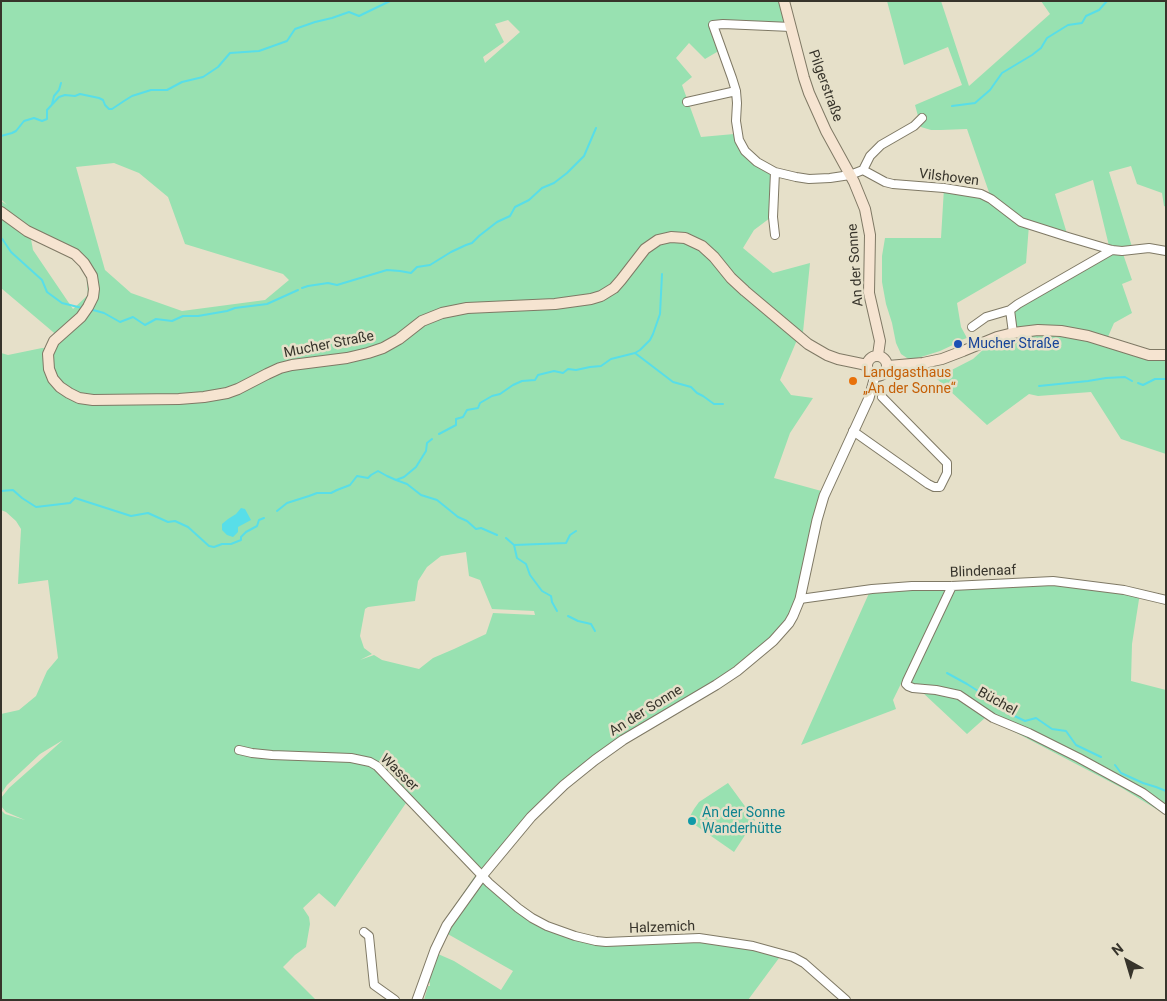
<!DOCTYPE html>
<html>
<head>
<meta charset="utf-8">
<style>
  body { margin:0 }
  #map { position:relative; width:1167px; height:1001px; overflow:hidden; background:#e6e0c9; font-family:Roboto,sans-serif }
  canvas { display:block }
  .frame { position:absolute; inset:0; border:2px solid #37342b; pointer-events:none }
  .north { position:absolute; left:1102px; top:936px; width:50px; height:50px; -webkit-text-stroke:4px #e6e0c9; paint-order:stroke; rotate:321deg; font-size:14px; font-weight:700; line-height:20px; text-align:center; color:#37342b }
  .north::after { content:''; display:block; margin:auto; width:18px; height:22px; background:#37342b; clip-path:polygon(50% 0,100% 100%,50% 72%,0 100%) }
</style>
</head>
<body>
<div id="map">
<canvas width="1167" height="1001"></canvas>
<div class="frame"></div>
<div class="north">N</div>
</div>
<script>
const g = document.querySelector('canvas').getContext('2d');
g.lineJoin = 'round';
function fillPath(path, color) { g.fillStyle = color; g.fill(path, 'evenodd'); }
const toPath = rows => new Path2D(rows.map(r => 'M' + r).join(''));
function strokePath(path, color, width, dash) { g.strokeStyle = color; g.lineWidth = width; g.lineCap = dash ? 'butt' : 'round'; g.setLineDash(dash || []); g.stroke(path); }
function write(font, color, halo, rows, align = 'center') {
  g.font = font + ' Roboto,sans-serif'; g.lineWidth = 5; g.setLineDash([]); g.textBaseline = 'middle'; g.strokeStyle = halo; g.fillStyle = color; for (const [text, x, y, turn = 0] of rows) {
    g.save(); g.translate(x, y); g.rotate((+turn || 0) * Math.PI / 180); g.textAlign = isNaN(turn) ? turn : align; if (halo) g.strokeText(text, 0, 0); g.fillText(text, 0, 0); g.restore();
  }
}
const green = toPath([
  [1,1,781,1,786,20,780,24,713,25,722,49,705,59,689,43,676,58,692,77,682,85,701,137,734,134,737,144,773,175,770,218,754,230,743,248,773,273,810,263,803,332,797,340,780,380,791,395,813,398,790,433,774,478,825,492,793,616,752,659,652,723,548,800,482,876,532,918,586,939,699,938,782,954,748,1000,424,1000,428,986,430,986,430,983,428,982,430,975,438,954,454,961,501,990,513,971,446,933,457,915,451,911,477,873,406,803,335,907,319,893,303,908,309,917,310,924,306,947,295,955,283,967,316,1000,1,1000,1,810,5,814,25,820,6,812,1,806,1,798,9,788,63,740,40,754,7,785,1,794,1,714,19,710,36,696,47,671,58,658,48,580,18,584,21,529,16,521,6,512,1,510,1,353,8,355,42,348,50,349,59,337,1,288,1,201,7,205,1,199],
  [508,20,520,32,485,63,483,57,504,42,495,24],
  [114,163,139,173,168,197,185,244,283,274,289,280,265,300,182,311,131,293,105,270,76,167],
  [31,239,54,245,86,270,88,295,73,309,33,250],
  [466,552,469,576,480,580,492,609,534,611,535,615,493,613,486,634,454,649,433,658,419,669,382,660,374,655,360,660,372,654,364,648,360,636,365,609,368,607,415,601,418,581,427,567,441,556],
  [887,1,941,1,969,86,1050,14,1041,1,1166,1,1166,207,1164,206,1162,193,1137,184,1131,166,1109,172,1133,250,1122,251,1132,280,1122,284,1132,313,1114,323,1104,346,1137,357,1166,359,1166,454,1121,439,1091,392,1038,396,1029,394,987,425,936,378,973,359,997,337,1013,333,1010,310,1110,250,1093,180,1055,194,1068,237,1029,225,1026,263,957,303,961,327,967,338,958,341,955,344,940,351,921,357,910,360,901,354,896,343,892,323,886,304,882,282,882,256,885,238,941,238,944,188,991,198,967,129,941,130,931,130,921,127,915,105,962,85,948,47,904,65],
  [1053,581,1140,593,1132,644,1131,681,1166,690,1166,815,1122,788,986,717,967,734,922,692,911,686,909,681,953,589],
  [950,589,919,647,893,700,896,709,801,745,870,591],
  [728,783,755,820,734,852,688,820,694,809,699,802]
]);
const water = toPath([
  [241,508,245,509,251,520,238,527,238,532,233,537,227,535,222,530,222,524,228,519,236,514]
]);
const stream = toPath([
  [52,104,54,96,59,90,61,83],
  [952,106,975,103,990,90,1002,73,1032,55,1041,48,1047,38,1068,25,1082,23,1086,16,1099,10,1107,1],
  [1,136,12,133,16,131,24,121,34,118,42,121,47,119,47,110,59,97,65,95,75,96,80,94,99,98,103,100,105,105,109,109,112,109,124,101,132,96,151,90,167,90,182,82,203,77,218,67,230,53,259,51,287,41,295,29,315,22,332,18,349,12,359,16,390,1],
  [1,238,3,240,11,252,42,280,47,292,62,303,82,308],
  [302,288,308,286,328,283,337,285,387,270,400,271,411,273,417,267,430,265,451,252,466,245,472,243,479,236,497,222,510,216,515,207,529,200,542,188,554,183,567,173,584,156,596,128],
  [93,310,104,313,120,322,133,317,145,325,156,319,172,321,183,316,198,316,227,311,235,308,267,304,298,290],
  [635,353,640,350,650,340,653,334,660,314,662,274],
  [1138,383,1143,385,1155,379,1166,379],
  [1039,386,1088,381,1106,378,1125,377,1132,381],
  [439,434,456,425,456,419,463,417,467,410,478,408,480,403,492,396,500,394,513,385,522,381,535,380,538,375,554,371,563,373,568,369,576,370,590,367,601,366,611,359,635,353,673,382,691,387,697,393,703,396,714,404,723,404],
  [396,480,407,484,421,495,437,500,458,517,467,521,476,529,481,528,497,535],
  [1,491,13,490,22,498,36,507,70,503,75,498,131,516,148,513,168,522,175,521,188,527,209,546,214,547,222,544,231,544,241,540,241,537,246,532,257,526,259,520,264,518],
  [277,511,287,503,309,496,317,493,331,493,337,490,350,485,357,476,368,478,371,475,378,471,387,476,396,480,404,477,416,467,426,451,427,443,432,439],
  [506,538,514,545,566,543,570,535,576,531],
  [514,545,517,558,526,564,530,575,542,591,551,596,552,602,557,611],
  [568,616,578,621,591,624,595,631],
  [947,673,967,684,989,698,1002,710,1025,721,1036,718,1052,729,1066,731,1076,745,1101,757],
  [1115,765,1121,773,1143,783,1156,787,1166,791]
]);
const minor = toPath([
  [791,27,723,24,713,25,732,78,736,91,737,103,736,121,739,140,745,151,757,162,775,172,796,177,809,179,830,178,850,175,863,170,870,156,881,145,914,126,922,118],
  [687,102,736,91],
  [863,170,885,182,893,184,944,188,981,194,991,199,1021,222,1068,237,1112,250,1122,251,1149,248,1166,251],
  [775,235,773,217,775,172],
  [972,327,986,317,1010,310],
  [1013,333,1010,310,1018,304,1112,250],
  [853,431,928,484,934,487,940,487,947,473,947,463,882,397],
  [952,586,907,681,906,684,908,686,913,688,936,690,959,695,993,718,1029,733,1079,758,1143,793,1166,810],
  [800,599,872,589,912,586,952,586,1053,581,1124,590,1166,600],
  [239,750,252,753,272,755,351,758,370,762,377,766,489,883,518,908,532,918,547,926,575,936,596,941,606,942,699,938,753,946,793,957,804,963,846,1000],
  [364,932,369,936,374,985,395,1000]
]);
const tertiary = toPath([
  [417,1000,435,950,447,925,482,876,531,817,564,785,595,760,623,740,716,685,737,671,773,641,789,623,793,616,800,599,817,520,824,496,869,398,875,376]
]);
const secondary = toPath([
  [784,1,804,78,809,93,826,131,854,182,865,209,870,235,869,293,880,341,878,355],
  [1,212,27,231,75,254,84,263,92,276,94,289,93,297,88,307,81,317,54,341,48,354,49,369,53,379,60,387,69,393,79,398,93,400,179,399,204,397,227,393,238,389,267,374,280,368,292,365,347,358,368,353,383,348,399,339,422,321,442,313,467,308,555,304,591,299,601,296,614,288,621,280,645,249,658,240,671,237,685,238,702,246,714,257,731,278,745,291,808,344,827,355,838,359,867,365],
  '867 366a10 10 0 1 1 20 0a10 10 0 1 1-20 0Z',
  [888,366,923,363,942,359,963,351,997,337,1013,333,1038,330,1061,331,1088,336,1149,355,1166,355]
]);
const markers = [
  [958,344,5,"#1a4fb4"],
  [853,381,5,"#e8710a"],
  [692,821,5,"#0f9aa8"]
];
const streetNames = [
  ["Pilgerstraße",825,86,70],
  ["Vilshoven",949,178,7],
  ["An der Sonne",856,265,-94],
  ["Mucher Straße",329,345,-11],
  ["Blindenaaf",983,572,-2],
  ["Büchel",997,702,29],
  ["An der Sonne",646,711,-32],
  ["Wasser",399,773,44],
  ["Halzemich",662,928,-2]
];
const transitNames = [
  ["Mucher Straße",968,344]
];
const foodNames = [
  ["Landgasthaus",863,373],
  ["„An der Sonne“",863,389]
];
const cultureNames = [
  ["An der Sonne",702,813],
  ["Wanderhütte",702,829]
];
fillPath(green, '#98e1b1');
fillPath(water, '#58dee8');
strokePath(stream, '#58dee8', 2);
strokePath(minor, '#7f7965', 10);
strokePath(tertiary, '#7f7965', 11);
strokePath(secondary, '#7f7965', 12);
strokePath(minor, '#fff', 8);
strokePath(tertiary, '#fff', 9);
strokePath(secondary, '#f6e4d1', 10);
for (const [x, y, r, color] of markers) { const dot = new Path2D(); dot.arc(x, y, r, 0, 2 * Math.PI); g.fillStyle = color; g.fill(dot); strokePath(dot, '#e6e0c9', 2); }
write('14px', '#37342b', '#e6e0c9', streetNames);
write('14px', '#164399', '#e6e0c9', transitNames, 'left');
write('14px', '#c56008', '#e6e0c9', foodNames, 'left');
write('14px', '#0d838f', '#e6e0c9', cultureNames, 'left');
</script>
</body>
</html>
